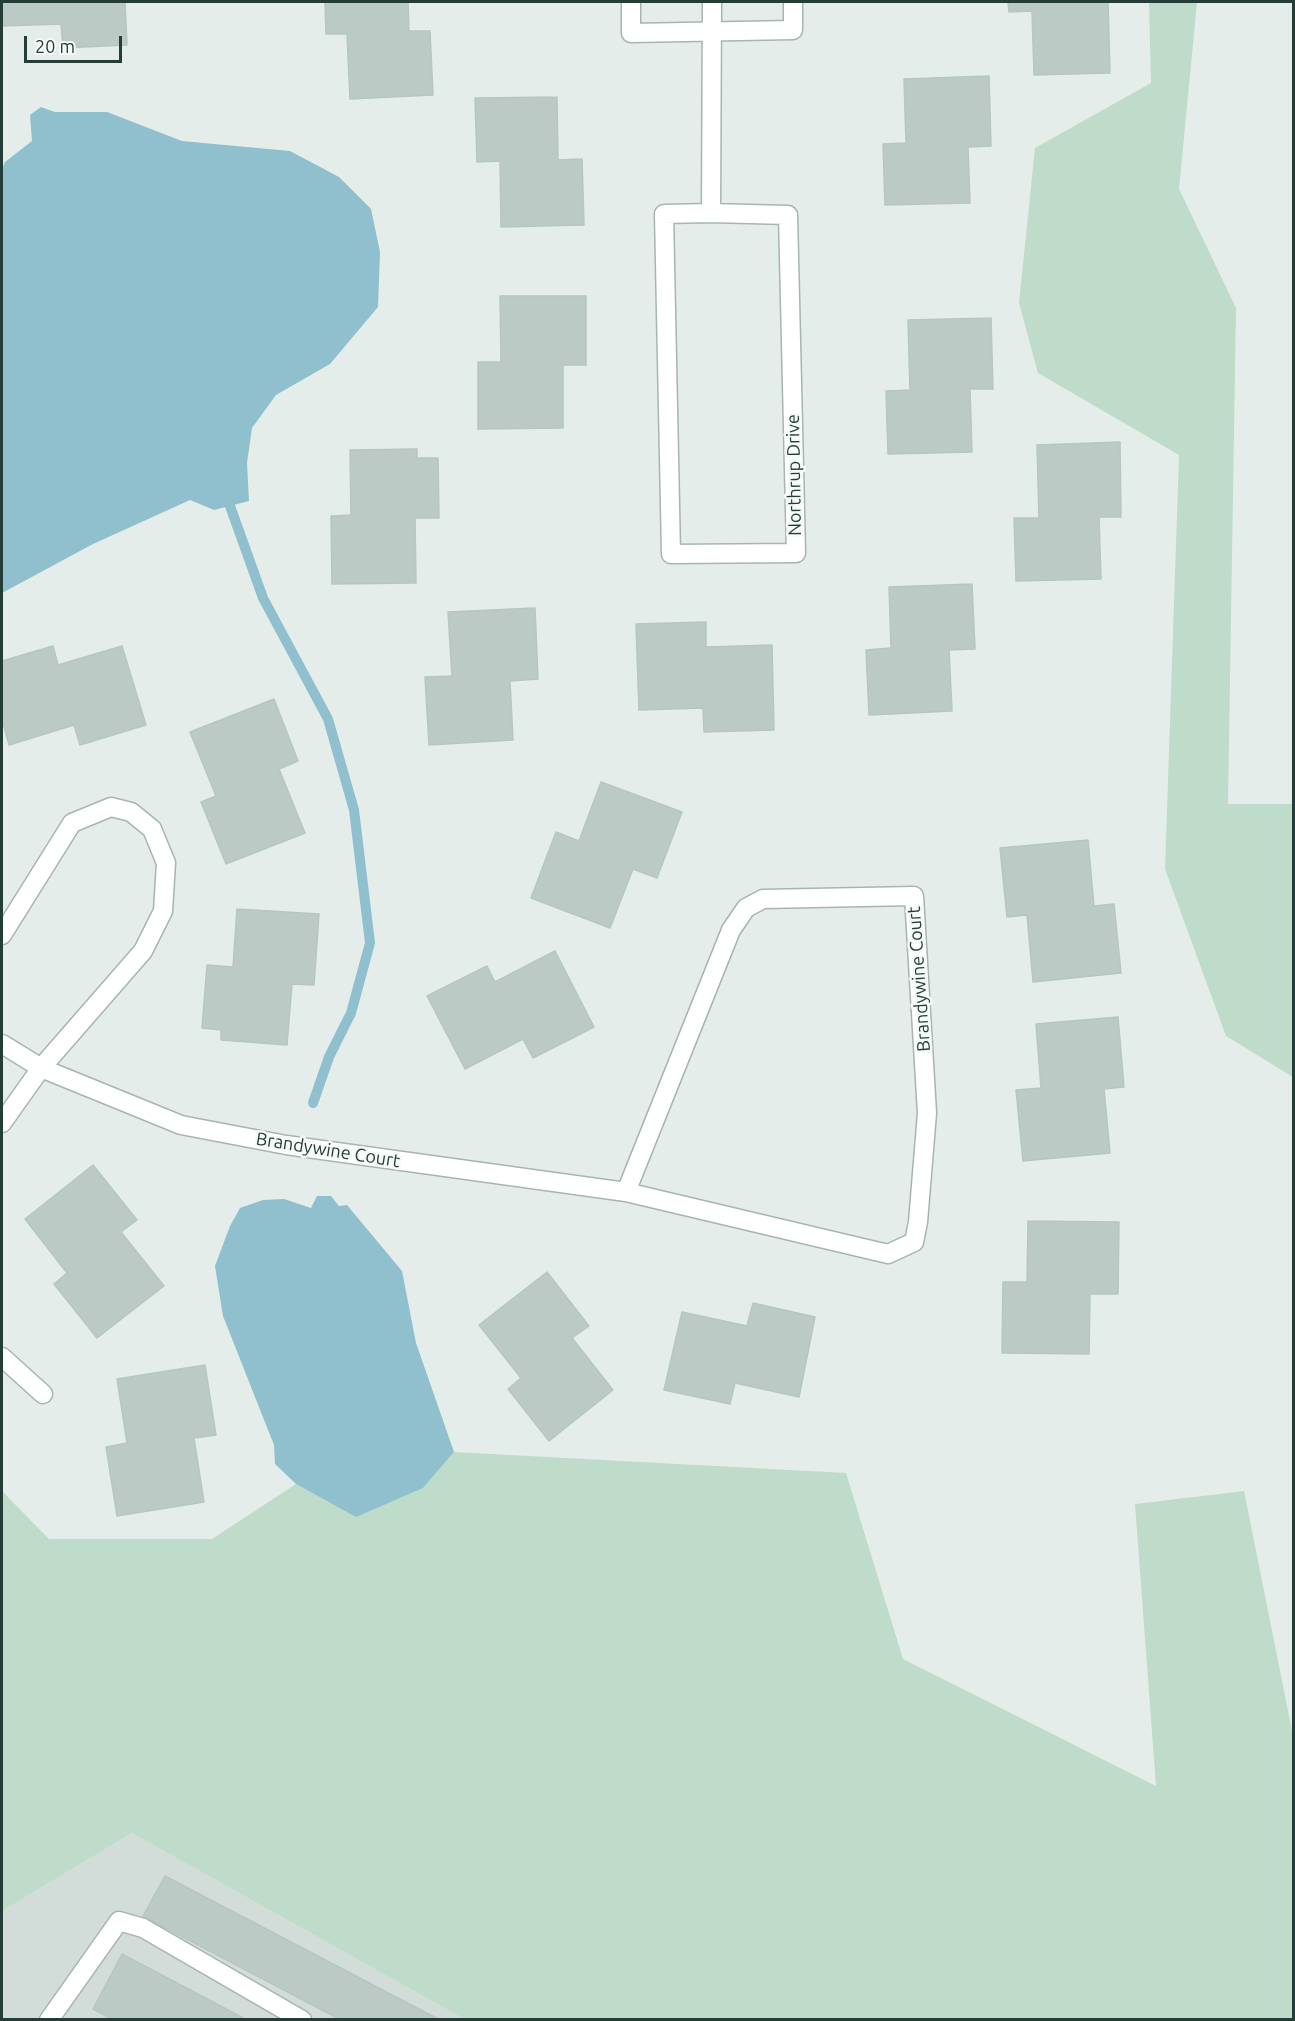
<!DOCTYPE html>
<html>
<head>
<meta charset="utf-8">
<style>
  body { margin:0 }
  #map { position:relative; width:1295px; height:2021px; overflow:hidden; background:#e4edea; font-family:Ubuntu,sans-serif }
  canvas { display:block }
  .frame { position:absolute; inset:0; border:3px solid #243d39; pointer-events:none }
  .scale { position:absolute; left:24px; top:36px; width:98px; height:27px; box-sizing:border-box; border:3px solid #243d39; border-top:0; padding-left:8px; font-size:18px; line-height:21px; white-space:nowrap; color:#243d39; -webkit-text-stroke:4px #f5f9f7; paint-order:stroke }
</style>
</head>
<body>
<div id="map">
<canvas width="1295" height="2021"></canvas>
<div class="frame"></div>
<div class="scale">20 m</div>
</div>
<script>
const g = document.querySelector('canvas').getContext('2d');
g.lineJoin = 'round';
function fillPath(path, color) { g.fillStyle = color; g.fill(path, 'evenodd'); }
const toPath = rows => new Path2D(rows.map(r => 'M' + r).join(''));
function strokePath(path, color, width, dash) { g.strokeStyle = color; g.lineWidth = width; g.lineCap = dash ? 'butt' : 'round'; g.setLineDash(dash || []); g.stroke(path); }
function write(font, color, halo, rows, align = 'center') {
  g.font = font + ' Ubuntu,sans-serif'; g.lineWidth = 5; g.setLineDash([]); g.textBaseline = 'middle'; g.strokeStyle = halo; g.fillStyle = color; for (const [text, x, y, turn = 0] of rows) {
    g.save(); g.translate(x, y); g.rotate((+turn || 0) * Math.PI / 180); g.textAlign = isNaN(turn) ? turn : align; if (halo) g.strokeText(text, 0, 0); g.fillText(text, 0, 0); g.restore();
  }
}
const built = toPath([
  [132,1833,464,2019,2,2019,2,1911]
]);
const green = toPath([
  [1149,2,1197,2,1179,189,1236,308,1228,804,1293,804,1293,1077,1226,1036,1165,869,1179,455,1038,373,1019,303,1035,148,1151,83],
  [454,1452,846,1473,903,1659,1156,1786,1135,1504,1244,1491,1293,1736,1293,2019,464,2019,132,1833,2,1911,2,1491,49,1539,212,1539,296,1484,356,1516,423,1488]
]);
const water = toPath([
  [41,107,55,112,107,112,182,141,290,151,339,177,371,209,380,252,378,307,330,364,276,395,252,428,247,463,249,501,214,510,190,500,93,544,2,593,2,169,5,162,32,141,30,115],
  [317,1196,331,1196,339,1206,347,1205,402,1271,416,1343,454,1452,423,1488,356,1517,296,1484,275,1464,274,1445,223,1316,215,1266,230,1226,240,1208,263,1200,284,1199,311,1208]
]);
const stream = toPath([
  [230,506,263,598,328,719,354,810,370,943,351,1013,329,1057,313,1103]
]);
const building = toPath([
  [2,2,125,2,127,45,63,48,61,24,2,26,2,2],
  [325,2,408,2,409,31,430,31,433,95,350,99,347,34,326,34,325,2],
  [1008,2,1108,2,1110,73,1034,75,1032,11,1009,12,1008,2],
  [989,76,991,146,968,147,970,203,885,205,883,144,906,143,904,79,989,76],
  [557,97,558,160,582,159,584,225,501,227,500,161,477,162,475,98,557,97],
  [500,296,586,296,586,365,563,365,563,428,478,429,478,362,501,362,500,296],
  [991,318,993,389,970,389,972,452,888,454,886,391,910,390,908,320,991,318],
  [1120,442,1121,517,1099,517,1101,579,1016,581,1014,518,1039,518,1037,445,1120,442],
  [417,449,417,458,438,458,439,518,415,518,416,583,332,584,331,516,351,515,350,450,417,449],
  [972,584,975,649,949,650,952,711,869,715,866,650,891,648,889,587,972,584],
  [535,608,538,679,510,681,513,740,429,745,425,677,452,676,448,612,535,608],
  [706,622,706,647,772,645,774,730,704,732,703,708,639,710,636,624,706,622],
  [53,646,58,665,122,646,146,725,80,745,74,725,9,745,2,719,2,661,53,646],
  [274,699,298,761,279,769,305,833,226,864,201,802,216,796,190,732,274,699],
  [601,782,682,812,657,878,633,869,610,928,531,898,556,832,579,841,601,782],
  [1088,840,1094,906,1114,904,1121,973,1033,982,1027,915,1007,917,1000,848,1088,840],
  [237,909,319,914,314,985,292,984,287,1045,221,1040,221,1030,202,1028,207,965,233,967,237,909],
  [555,951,594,1027,533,1058,523,1039,465,1069,427,996,487,966,495,982,555,951],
  [1118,1017,1124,1087,1104,1089,1110,1153,1023,1161,1016,1090,1041,1088,1036,1024,1118,1017],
  [93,1165,137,1220,121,1232,164,1286,97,1338,54,1284,67,1273,25,1219,93,1165],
  [1028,1221,1119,1222,1118,1294,1090,1294,1089,1354,1002,1353,1003,1282,1027,1282,1028,1221],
  [547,1272,589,1326,572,1338,613,1390,549,1441,508,1389,521,1378,479,1325,547,1272],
  [753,1303,815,1317,799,1397,735,1383,730,1404,664,1390,682,1312,747,1326,753,1303],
  [205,1365,216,1435,194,1438,204,1502,117,1516,106,1447,127,1443,117,1379,205,1365],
  [165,1876,440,2020,341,2020,143,1916,165,1876],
  [122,1954,247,2020,114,2020,93,2009,122,1954]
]);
const service = toPath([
  [631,2,631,33,793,30,793,2],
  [49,2020,119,1921,143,1928,302,2020]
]);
const minor = toPath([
  [711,213,788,215,796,553,671,554,664,214,711,213],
  [711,213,712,2],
  [2,935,72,823,111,807,131,812,152,829,166,863,163,911,143,951,41,1068,2,1123],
  [2,1044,41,1068,181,1125,286,1145,626,1192,888,1254,914,1242,918,1222,927,1113,914,896,763,899,746,908,731,930,626,1192],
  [2,1357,43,1394]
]);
const streetNames = [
  ["Northrup Drive",794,475,-91],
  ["Brandywine Court",919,979,-94],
  ["Brandywine Court",328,1150,9]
];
fillPath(built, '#d2ddd9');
fillPath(green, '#bedcc9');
fillPath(water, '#90bfce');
strokePath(stream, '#90bfce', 10);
fillPath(building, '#bccac6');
strokePath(building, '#b7c6c1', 1.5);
strokePath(service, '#a7b5b1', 21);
strokePath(minor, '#a7b5b1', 21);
strokePath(service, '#fff', 18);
strokePath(minor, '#fff', 18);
write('18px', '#243d39', '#f5f9f7', streetNames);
</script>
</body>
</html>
